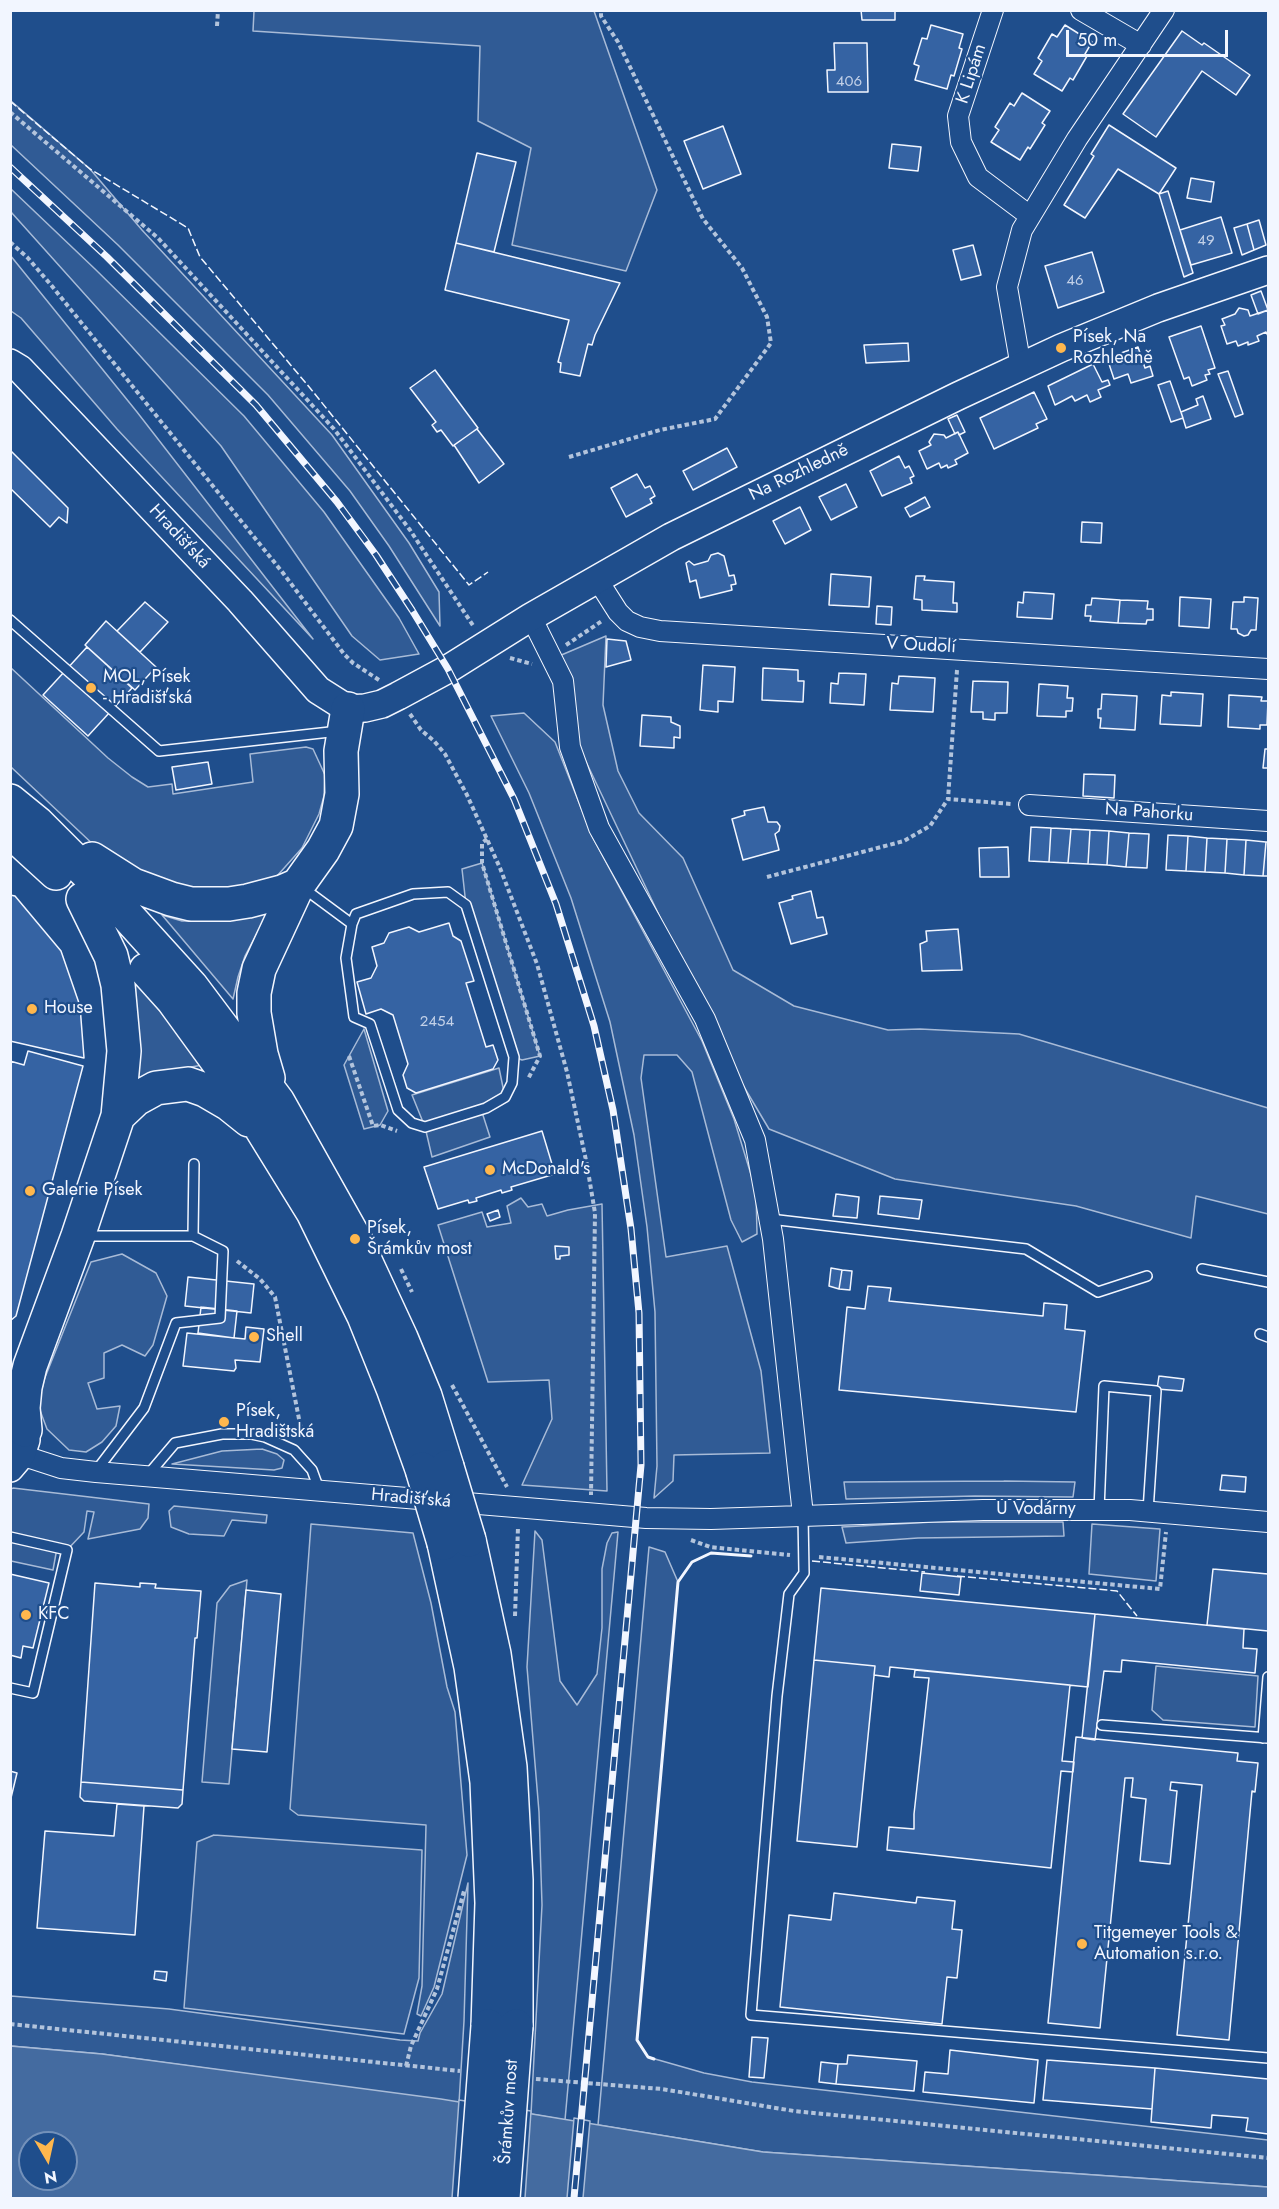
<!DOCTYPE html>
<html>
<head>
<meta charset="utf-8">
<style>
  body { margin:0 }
  #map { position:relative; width:1279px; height:2209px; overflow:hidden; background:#1f4e8c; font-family:Jost,sans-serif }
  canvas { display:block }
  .frame { position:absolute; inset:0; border:12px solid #f2f6ff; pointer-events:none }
  .north { position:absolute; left:18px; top:2131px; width:60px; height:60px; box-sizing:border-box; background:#1f4e8c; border:2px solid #7391ba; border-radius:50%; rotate:171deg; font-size:16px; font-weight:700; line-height:24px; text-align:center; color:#f2f6ff }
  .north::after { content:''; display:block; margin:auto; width:21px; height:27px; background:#ffb74d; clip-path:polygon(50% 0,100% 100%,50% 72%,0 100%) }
  .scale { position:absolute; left:1066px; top:30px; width:162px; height:27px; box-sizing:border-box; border:3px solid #f2f6ff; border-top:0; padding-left:8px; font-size:18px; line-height:21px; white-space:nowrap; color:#f2f6ff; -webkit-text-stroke:4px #1f4e8c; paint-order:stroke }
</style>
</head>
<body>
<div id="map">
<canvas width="1279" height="2209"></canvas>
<div class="frame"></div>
<div class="north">N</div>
<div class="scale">50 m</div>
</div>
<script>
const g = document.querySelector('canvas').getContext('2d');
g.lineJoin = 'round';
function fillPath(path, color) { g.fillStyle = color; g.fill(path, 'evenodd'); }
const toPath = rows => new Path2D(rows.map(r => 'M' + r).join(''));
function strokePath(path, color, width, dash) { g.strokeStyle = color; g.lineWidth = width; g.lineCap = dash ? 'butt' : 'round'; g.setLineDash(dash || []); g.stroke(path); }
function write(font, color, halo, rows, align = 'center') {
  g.font = font + ' Jost,sans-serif'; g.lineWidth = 4.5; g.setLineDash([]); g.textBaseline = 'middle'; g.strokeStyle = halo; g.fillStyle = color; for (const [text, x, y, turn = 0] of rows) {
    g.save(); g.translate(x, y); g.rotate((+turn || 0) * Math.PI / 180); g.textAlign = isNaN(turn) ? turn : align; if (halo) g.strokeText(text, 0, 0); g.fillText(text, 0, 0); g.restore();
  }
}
const built = toPath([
  [254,11,594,11,657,190,626,271,512,245,531,148,478,121,480,46,253,31,254,11],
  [11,101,90,169,142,230,332,435,409,543,439,592,440,626,389,546,350,491,268,395,118,245,11,145,11,101],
  [11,189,95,269,244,416,324,512,399,618,419,654,380,660,352,636,221,446,11,212,11,189],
  [10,255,137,412,313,639,117,429,21,318,11,311,10,255],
  [606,636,603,705,618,771,639,813,683,858,733,970,794,1006,888,1030,920,1029,1019,1034,1268,1108,1268,1214,1196,1196,1191,1238,1076,1206,895,1179,769,1129,728,1060,579,747,559,656,606,636],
  [10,667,108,758,132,777,148,787,172,784,173,794,253,782,250,754,306,747,313,749,325,775,324,796,319,814,302,848,277,876,253,888,206,896,146,875,98,849,11,767,10,667],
  [524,713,555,742,593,838,702,1041,734,1119,756,1191,757,1234,742,1242,731,1220,692,1072,677,1055,644,1055,641,1078,666,1257,727,1246,761,1371,770,1453,674,1455,673,1481,654,1498,657,1466,655,1312,647,1227,634,1135,610,1022,571,898,529,793,491,716,524,713],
  [482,863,540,1056,522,1060,514,1057,466,905,462,869,482,863],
  [276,903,256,935,245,956,238,977,233,999,162,915,182,921,221,921,276,903],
  [122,963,203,1065,179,1069,129,1088,122,963],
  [364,1029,388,1111,380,1125,364,1129,344,1065,364,1029],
  [499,1068,505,1097,481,1109,490,1137,432,1157,425,1127,412,1095,499,1068],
  [521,1198,528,1207,542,1204,547,1216,568,1210,602,1204,607,1491,522,1485,552,1419,549,1380,488,1382,438,1225,482,1212,487,1227,511,1223,507,1206,521,1198],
  [122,1254,156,1273,167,1296,153,1345,145,1356,122,1345,104,1353,104,1378,88,1383,97,1409,120,1406,116,1426,102,1442,86,1452,69,1450,47,1429,38,1405,44,1380,91,1262,122,1254],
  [262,1449,277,1454,284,1460,282,1468,274,1470,172,1464,222,1451,262,1449],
  [1004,1481,1075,1482,1073,1497,975,1496,846,1499,844,1482,1004,1481],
  [13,1488,149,1504,148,1518,140,1529,88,1539,94,1512,87,1511,84,1532,67,1550,57,1548,53,1570,11,1561,10,1490,13,1488],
  [174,1506,267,1515,266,1523,232,1520,224,1536,189,1534,171,1527,169,1511,174,1506],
  [933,1522,1063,1522,1064,1536,918,1538,846,1543,842,1527,933,1522],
  [311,1524,413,1533,431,1603,447,1687,455,1712,467,1855,434,1987,421,2016,417,2014,422,1986,426,1825,298,1815,290,1809,311,1524],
  [1092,1524,1160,1529,1156,1581,1089,1574,1092,1524],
  [535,1531,542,1540,560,1681,577,1705,597,1674,602,1628,602,1569,607,1543,612,1533,618,1532,565,2120,531,2114,542,1905,539,1812,527,1667,535,1531],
  [649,1547,665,1552,678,1582,637,2040,648,2057,704,2073,752,2082,1268,2140,1268,2187,763,2152,598,2125,649,1547],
  [247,1580,229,1784,202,1782,217,1603,230,1586,247,1580],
  [1156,1666,1258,1676,1255,1727,1163,1720,1152,1710,1156,1666],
  [214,1835,422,1850,419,1978,404,2034,184,2008,197,1842,214,1835],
  [468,1883,464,2021,459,2103,102,2054,11,2046,11,1996,169,2009,400,2040,418,2041,420,2033,442,1994,468,1883]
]);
const water = toPath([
  [10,2046,102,2054,441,2099,763,2152,1268,2187,1268,2198,11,2198,10,2046],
  [30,2143,66,2143,66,2179,30,2179,30,2143]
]);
const pier = toPath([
  [459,2100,531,2111,525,2198,452,2198,459,2100],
  [574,2118,590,2121,583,2198,564,2198,567,2198,574,2118]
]);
const building = toPath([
  [861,10,895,10,895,20,862,20,861,10],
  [931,25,963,34,959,48,962,49,954,76,951,75,947,89,915,80,919,66,914,64,922,38,927,39,931,25],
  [1065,25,1092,42,1085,54,1087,56,1073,80,1070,78,1062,91,1034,74,1042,61,1038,58,1052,34,1057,37,1065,25],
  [1182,31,1202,45,1204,43,1250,75,1236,95,1202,71,1156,137,1123,114,1182,31],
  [834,43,867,43,868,92,828,92,827,70,835,70,834,43],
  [1022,93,1050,111,1042,123,1045,125,1030,149,1028,147,1020,160,991,142,999,130,995,127,1010,103,1014,106,1022,93],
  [1109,125,1176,168,1159,194,1118,169,1085,218,1064,205,1094,156,1091,154,1109,125],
  [723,126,741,174,703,189,684,141,723,126],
  [892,144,921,147,918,171,889,168,892,144],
  [477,153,516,162,494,252,456,243,477,153],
  [1191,178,1214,182,1211,202,1187,198,1191,178],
  [1168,191,1193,273,1184,277,1159,194,1168,191],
  [1221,217,1232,253,1191,265,1180,230,1221,217],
  [1259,220,1266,245,1254,250,1247,224,1259,220],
  [1247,224,1254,250,1242,255,1234,228,1247,224],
  [456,243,620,283,595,335,592,345,588,344,580,376,560,372,561,363,558,362,569,320,445,290,456,243],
  [973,245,981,275,961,280,953,250,973,245],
  [1092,252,1104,292,1058,308,1045,266,1092,252],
  [1261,291,1268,310,1258,314,1251,295,1261,291],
  [1239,308,1248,310,1250,316,1268,310,1268,336,1266,332,1257,336,1259,341,1248,345,1248,342,1238,346,1236,341,1227,344,1221,326,1225,325,1222,319,1235,314,1239,308],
  [1201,326,1215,368,1208,370,1210,374,1205,375,1207,380,1192,386,1189,377,1184,379,1169,337,1201,326],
  [908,343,909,361,866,363,864,345,908,343],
  [1138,347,1145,368,1150,366,1153,376,1131,383,1128,374,1114,379,1107,358,1138,347],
  [1093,364,1102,382,1108,380,1110,385,1098,390,1101,397,1090,402,1087,395,1075,401,1072,396,1055,405,1048,386,1093,364],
  [435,370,478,428,453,446,441,430,437,432,432,425,436,422,410,388,435,370],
  [1228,371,1243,414,1235,417,1218,374,1228,371],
  [1170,381,1183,418,1171,422,1158,385,1170,381],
  [1034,392,1047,419,1036,424,1038,428,994,449,980,418,1034,392],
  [1203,396,1211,419,1186,428,1181,412,1198,405,1196,399,1203,396],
  [957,415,965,432,959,435,958,432,955,434,948,419,957,415],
  [477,429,504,464,479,483,454,445,477,429],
  [958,432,968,453,955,460,957,464,948,468,947,465,941,468,939,463,927,469,919,451,931,445,929,442,934,434,944,435,946,438,958,432],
  [727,448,737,467,693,490,683,471,727,448],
  [10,450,68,508,67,523,59,517,50,527,10,488,10,450],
  [899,456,905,468,909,466,914,476,910,478,912,483,882,496,870,471,899,456],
  [637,474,645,488,650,486,655,496,650,499,652,503,626,517,611,488,637,474],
  [846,484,857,507,831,520,819,497,846,484],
  [925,497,930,507,910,517,905,508,925,497],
  [800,507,811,530,785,544,773,521,800,507],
  [1082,522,1102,523,1101,543,1081,542,1082,522],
  [718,553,724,556,729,576,734,575,736,584,731,585,732,590,700,598,696,580,690,582,686,563,689,561,694,565,708,561,711,555,718,553],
  [831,574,871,577,869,607,829,605,831,574],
  [916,576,925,576,924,580,954,582,953,603,957,603,957,612,922,610,922,600,914,599,916,576],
  [1024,592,1054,594,1052,619,1017,617,1018,602,1023,603,1024,592],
  [1180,597,1211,599,1209,628,1179,626,1180,597],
  [1244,597,1258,598,1256,630,1251,630,1248,635,1244,636,1238,633,1237,629,1231,629,1233,602,1244,602,1244,597],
  [1092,598,1120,600,1118,623,1090,621,1091,616,1085,616,1086,605,1091,605,1092,598],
  [1120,600,1148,601,1147,609,1153,609,1153,620,1147,620,1146,624,1118,623,1120,600],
  [145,602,168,622,140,652,117,631,145,602],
  [877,606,892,607,891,625,876,624,877,606],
  [106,621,156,667,135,690,85,645,106,621],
  [607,639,626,641,631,660,606,667,607,639],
  [87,647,132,688,88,736,43,695,87,647],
  [703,665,735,667,733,702,718,701,718,712,700,710,703,665],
  [763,668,798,670,798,681,804,681,803,702,762,700,763,668],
  [839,673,866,674,864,705,830,703,831,683,838,684,839,673],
  [899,676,935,678,933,712,890,710,892,683,898,684,899,676],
  [973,681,1008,682,1007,713,995,713,995,720,983,719,983,712,971,712,973,681],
  [1039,684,1068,686,1067,698,1073,698,1072,711,1066,711,1066,717,1037,716,1039,684],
  [1171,692,1203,694,1201,726,1160,724,1162,695,1171,696,1171,692],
  [1102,694,1137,696,1135,730,1100,728,1101,718,1098,718,1098,709,1101,709,1102,694],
  [1229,695,1262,697,1261,701,1268,701,1267,725,1260,725,1260,729,1228,727,1229,695],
  [642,715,671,717,671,722,680,726,680,738,674,737,674,748,640,746,642,715],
  [1265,749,1268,749,1268,768,1263,768,1265,749],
  [208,762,212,784,176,790,172,767,208,762],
  [1084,774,1115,775,1114,798,1083,796,1084,774],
  [764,807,768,822,777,822,780,826,779,831,775,834,779,850,743,860,732,819,745,815,744,811,764,807],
  [1031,827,1051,828,1049,862,1029,861,1031,827],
  [1051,828,1071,829,1068,863,1049,862,1051,828],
  [1071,829,1090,830,1088,864,1068,863,1071,829],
  [1090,830,1109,831,1107,865,1088,864,1090,830],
  [1109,831,1129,833,1126,867,1107,865,1109,831],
  [1129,833,1149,834,1147,868,1126,867,1129,833],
  [1168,835,1188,836,1186,871,1166,870,1168,835],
  [1188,836,1207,838,1205,872,1186,871,1188,836],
  [1207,838,1227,839,1225,873,1205,872,1207,838],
  [1227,839,1246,840,1244,875,1225,873,1227,839],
  [1246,840,1266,842,1263,876,1244,875,1246,840],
  [1266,842,1268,842,1268,876,1263,876,1266,842],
  [1008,847,1009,877,980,877,979,848,1008,847],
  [811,891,817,918,823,917,827,934,791,944,779,903,793,899,792,896,811,891],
  [10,895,15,896,61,951,80,1006,84,1058,10,1041,10,895],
  [449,923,453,936,461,941,474,981,466,983,486,1047,493,1045,498,1060,493,1069,416,1093,407,1088,403,1075,408,1064,393,1015,381,1009,366,1014,357,982,371,978,377,966,372,947,384,943,389,933,409,927,419,932,449,923],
  [958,929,962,970,922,971,920,944,927,941,926,931,958,929],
  [28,1051,83,1066,16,1316,10,1321,10,1061,24,1065,28,1051],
  [542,1131,555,1174,511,1187,512,1190,502,1193,501,1190,476,1198,477,1201,469,1203,468,1200,438,1209,424,1167,542,1131],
  [836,1194,859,1197,857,1218,833,1216,836,1194],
  [880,1196,922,1200,919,1219,878,1214,880,1196],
  [498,1210,500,1217,490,1221,487,1214,498,1210],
  [555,1246,569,1247,569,1255,560,1256,560,1259,556,1259,555,1246],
  [831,1268,842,1270,839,1289,829,1286,831,1268],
  [842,1270,852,1271,850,1290,839,1289,842,1270],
  [188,1277,254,1284,251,1313,185,1306,188,1277],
  [868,1286,891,1288,889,1301,1043,1316,1044,1303,1067,1305,1065,1329,1085,1331,1076,1412,839,1390,847,1307,865,1309,868,1286],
  [201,1307,237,1311,234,1338,198,1333,201,1307],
  [246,1327,264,1329,260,1362,235,1360,236,1368,234,1371,183,1366,187,1333,245,1339,246,1327],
  [1159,1376,1184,1379,1182,1391,1157,1389,1159,1376],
  [1222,1475,1246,1477,1245,1492,1220,1490,1222,1475],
  [1213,1569,1268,1574,1268,1631,1207,1625,1213,1569],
  [922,1573,961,1577,959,1595,920,1591,922,1573],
  [10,1574,49,1583,33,1648,23,1646,21,1658,10,1655,10,1574],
  [95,1583,140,1587,140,1583,156,1584,155,1588,201,1591,197,1638,195,1638,183,1790,81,1782,95,1583],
  [821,1588,1095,1614,1088,1687,890,1667,889,1677,874,1675,875,1666,814,1660,821,1588],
  [246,1590,281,1594,267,1752,232,1749,246,1590],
  [1095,1614,1244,1629,1243,1648,1257,1649,1255,1673,1122,1660,1121,1672,1104,1671,1095,1740,1082,1738,1095,1614],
  [814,1660,875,1666,857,1847,797,1841,814,1660],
  [915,1670,1070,1685,1062,1761,1074,1762,1073,1772,1061,1771,1051,1868,887,1850,889,1827,914,1829,914,1814,929,1678,914,1677,915,1670],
  [1076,1737,1238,1753,1237,1761,1258,1763,1255,1792,1252,1791,1229,2040,1177,2035,1202,1785,1171,1782,1170,1790,1177,1791,1170,1864,1140,1861,1146,1799,1131,1797,1133,1778,1125,1778,1100,2028,1048,2023,1076,1737],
  [10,1771,17,1773,10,1802,10,1771],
  [81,1782,183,1790,182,1804,178,1808,84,1801,80,1797,81,1782],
  [117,1804,144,1806,135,1935,37,1928,45,1831,114,1836,117,1804],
  [834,1893,916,1903,917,1897,955,1901,952,1929,962,1930,957,1978,947,1977,942,2024,780,2007,789,1915,831,1920,834,1893],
  [155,1971,167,1972,166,1981,154,1979,155,1971],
  [752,2037,768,2038,764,2078,749,2077,752,2037],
  [950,2050,1038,2060,1034,2103,923,2092,925,2072,948,2074,950,2050],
  [848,2055,917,2061,914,2091,836,2084,838,2064,847,2064,848,2055],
  [1047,2060,1155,2068,1152,2109,1043,2100,1047,2060],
  [821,2062,838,2064,836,2084,819,2082,821,2062],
  [1155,2068,1268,2079,1268,2134,1246,2131,1248,2118,1212,2115,1211,2128,1151,2122,1155,2068]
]);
const path = toPath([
  [217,26,218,10],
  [10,112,158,238,334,429,410,530,474,627],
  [10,242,27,257,51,285,283,573,344,654,353,663,379,680],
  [569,457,660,430,715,419,771,343,767,317,742,268,703,219,618,42,601,16,601,10],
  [566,645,602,621],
  [510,658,532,664],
  [957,670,948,799,1012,804],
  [410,714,421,730,434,741,445,754,467,795,500,868,537,964,567,1072,587,1165,595,1213,591,1495],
  [487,839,482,843,482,863,540,1056,528,1079],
  [767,877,904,841,930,826,948,799],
  [349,1056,373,1126,380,1125,397,1131],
  [237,1261,260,1279,275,1297,301,1429,298,1438],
  [401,1269,412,1292],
  [452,1385,507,1487],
  [691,1540,710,1547,790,1555],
  [819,1557,1160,1589,1166,1532],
  [515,1616,518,1527],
  [10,2024,460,2071],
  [406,2066,411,2046,437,1989,464,1891],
  [536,2079,662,2089,794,2111,1268,2158]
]);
const lane = toPath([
  [10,620,159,751,339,731],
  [302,887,352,924,346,958,354,1017,370,1024,398,1110,412,1123,425,1127,486,1108,505,1097,512,1083,514,1057,466,905,448,892,413,894,356,914,352,924],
  [770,1219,1026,1249,1098,1292,1147,1276],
  [84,1236,193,1236,223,1251,220,1318,176,1323,144,1408,96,1471],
  [193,1236,194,1164],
  [1202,1269,1268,1282],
  [1260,1334,1268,1337],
  [147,1476,175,1443,222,1434,251,1434,265,1437,294,1450,312,1470,320,1492],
  [1099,1510,1104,1386,1156,1391,1148,1511],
  [803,1515,804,1573,789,1594,777,1696,751,2015,1268,2058],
  [10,1537,67,1550,33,1693,10,1688],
  [1102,1725,1268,1738],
  [1263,1738,1268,1677]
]);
const street = toPath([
  [993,10,958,116,961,142,978,177,1030,216],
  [1081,10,1141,45],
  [1021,367,1007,287,1022,230,1077,139,1164,10],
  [597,579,618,612,627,621,640,627,660,631,1268,669],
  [531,617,563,681,570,747,599,828,705,1019,755,1140,773,1239,803,1515],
  [1029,805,1268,821],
  [21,1455,61,1468,96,1472,646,1518,711,1519,983,1510,1130,1510,1268,1522]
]);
const secondary = toPath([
  [10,363,20,369,240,601,318,690,348,709,365,708,382,704,398,696,448,669,531,617,671,537,958,396,1061,348,1158,308,1268,270],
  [10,1468,21,1455,26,1440,22,1423,14,1415]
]);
const highway = toPath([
  [10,801,37,823,103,889,191,986,278,1102,355,1239,401,1338,425,1396,447,1467],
  [10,831,56,873],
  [92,859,133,885,171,899,191,904,229,904,248,901,282,892,298,885],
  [146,970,173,1000,234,1084,313,1212,364,1316,393,1388,422,1469],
  [268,1078,261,1054,254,1013,254,993,259,969,298,885,323,850,336,826,342,794,341,751,348,709],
  [118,1116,136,1099,156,1088,188,1084,205,1090,229,1104,249,1120],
  [25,1430,23,1408,25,1387,30,1366,78,1236,118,1116,124,1051,118,985,111,956,83,899],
  [469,1540,494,1654,510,1767,516,1880,516,2026],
  [444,1543,471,1667,487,1782,492,1903,488,2026]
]);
const rail = toPath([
  [10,167,107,257,256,405,337,502,376,555,412,610,448,669,514,799,556,904,594,1026,613,1110,631,1229,639,1313,641,1465,574,2198]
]);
const highwayBridge = toPath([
  [447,1467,469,1540],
  [422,1469,444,1543],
  [475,2198,488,2026],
  [503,2198,516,2026]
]);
const fence = toPath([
  [10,101,90,169,188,228,200,257,310,388,469,585,488,572],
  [812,1561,925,1572],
  [957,1576,1117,1591,1137,1616]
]);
const wall = toPath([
  [654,2059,648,2057,637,2040,678,1582,692,1562,711,1553,751,1556]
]);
const markers = [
  [1061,348,6,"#ffb74d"],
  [91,688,6,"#ffb74d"],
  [32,1009,6,"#ffb74d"],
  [490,1170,6,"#ffb74d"],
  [30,1191,6,"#ffb74d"],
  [355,1239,6,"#ffb74d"],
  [254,1337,6,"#ffb74d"],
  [224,1422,6,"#ffb74d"],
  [26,1615,6,"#ffb74d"],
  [1082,1944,6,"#ffb74d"]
];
const numberNames = [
  ["406",849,82],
  ["49",1206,241],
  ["46",1075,281],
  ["2454",437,1022]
];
const streetNames = [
  ["K Lipám",972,74,-72],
  ["Na Rozhledně",799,473,-26],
  ["Hradišťská",179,537,47],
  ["V Oudolí",921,646,3],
  ["Na Pahorku",1149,813,4],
  ["Hradišťská",411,1499,5],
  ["U Vodárny",1036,1510],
  ["Šrámkův most",509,2112,-86]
];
const poiNames = [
  ["Písek, Na",1073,338],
  ["Rozhledně",1073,359],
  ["MOL, Písek",103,678],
  ["- Hradišťská",103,699],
  ["House",44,1009],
  ["McDonald's",502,1170],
  ["Galerie Písek",42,1191],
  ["Písek,",367,1229],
  ["Šrámkův most",367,1250],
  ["Shell",266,1337],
  ["Písek,",236,1412],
  ["Hradištská",236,1433],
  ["KFC",38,1615],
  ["Titgemeyer Tools &",1094,1934],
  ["Automation s.r.o.",1094,1955]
];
fillPath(built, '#305b95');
strokePath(built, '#a8bbd7', 1.5);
fillPath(water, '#446ba0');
strokePath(water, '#a8bbd7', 1.5);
fillPath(pier, '#1f4e8c');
strokePath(pier, '#a8bbd7', 1.5);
fillPath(building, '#3563a3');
strokePath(building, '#f2f6ff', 1.5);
strokePath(lane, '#f2f6ff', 12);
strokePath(street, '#f2f6ff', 22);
strokePath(secondary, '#f2f6ff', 30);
strokePath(highway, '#f2f6ff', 36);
strokePath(path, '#b3c4dc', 4, [4.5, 3]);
strokePath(lane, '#1f4e8c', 9);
strokePath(street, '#1f4e8c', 20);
strokePath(secondary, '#1f4e8c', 27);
strokePath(highway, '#1f4e8c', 33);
strokePath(rail, '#f2f6ff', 7);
strokePath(rail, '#1f4e8c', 4.5, [14]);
strokePath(highwayBridge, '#f2f6ff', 36, []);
strokePath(highwayBridge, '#1f4e8c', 33);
strokePath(fence, '#f2f6ff', 1.5, [8, 3]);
strokePath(wall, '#f2f6ff', 3);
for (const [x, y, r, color] of markers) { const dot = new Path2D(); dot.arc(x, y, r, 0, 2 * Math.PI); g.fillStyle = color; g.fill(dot); strokePath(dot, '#1f4e8c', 2); }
write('15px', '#c3d1e8', null, numberNames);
write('18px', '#f2f6ff', '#1f4e8c', streetNames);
write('18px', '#f2f6ff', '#1f4e8c', poiNames, 'left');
</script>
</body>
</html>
